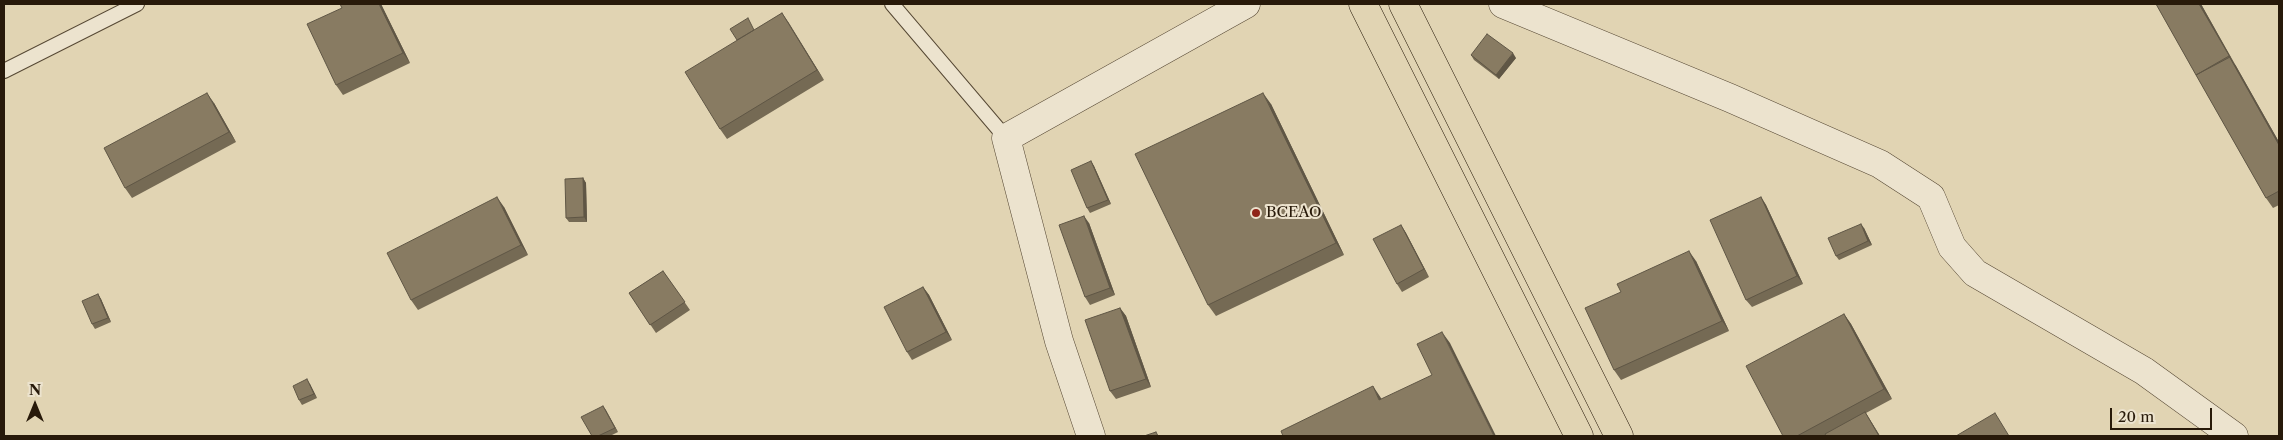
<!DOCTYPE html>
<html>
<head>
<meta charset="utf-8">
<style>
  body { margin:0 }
  #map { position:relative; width:2283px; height:440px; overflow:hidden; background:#e1d4b3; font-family:"Libre Caslon Text",serif }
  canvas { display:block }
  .frame { position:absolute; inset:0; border:5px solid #281a0a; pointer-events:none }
  .north { position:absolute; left:10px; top:380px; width:50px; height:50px; -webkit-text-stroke:4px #ece3ce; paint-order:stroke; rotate:0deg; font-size:14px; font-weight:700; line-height:20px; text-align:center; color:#281a0a }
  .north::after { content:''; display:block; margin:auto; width:18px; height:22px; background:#281a0a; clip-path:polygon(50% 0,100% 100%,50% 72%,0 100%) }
  .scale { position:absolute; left:2110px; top:408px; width:102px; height:22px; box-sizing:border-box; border:2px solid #281a0a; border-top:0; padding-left:6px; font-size:15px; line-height:18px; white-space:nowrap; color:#281a0a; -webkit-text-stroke:4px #ece3ce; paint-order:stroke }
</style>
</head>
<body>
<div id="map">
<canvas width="2283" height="440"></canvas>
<div class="frame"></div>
<div class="north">N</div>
<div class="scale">20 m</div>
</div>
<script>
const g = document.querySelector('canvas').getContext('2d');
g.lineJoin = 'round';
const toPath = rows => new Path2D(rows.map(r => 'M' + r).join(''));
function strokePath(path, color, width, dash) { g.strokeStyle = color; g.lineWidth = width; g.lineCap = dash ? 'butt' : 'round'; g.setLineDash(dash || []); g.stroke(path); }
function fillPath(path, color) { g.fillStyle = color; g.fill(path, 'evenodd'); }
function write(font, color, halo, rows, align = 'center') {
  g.font = font + ' "Libre Caslon Text",serif'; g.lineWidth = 4; g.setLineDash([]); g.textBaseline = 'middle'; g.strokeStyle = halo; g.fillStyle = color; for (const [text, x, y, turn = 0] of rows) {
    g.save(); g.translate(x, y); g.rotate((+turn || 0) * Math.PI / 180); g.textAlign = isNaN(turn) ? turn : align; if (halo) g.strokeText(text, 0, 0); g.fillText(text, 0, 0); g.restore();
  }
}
const service = toPath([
  [892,4,1006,138],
  [4,71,137,4]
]);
const minor = toPath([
  [1503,4,1730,98,1880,164,1931,197,1952,247,1975,273,2144,371,2234,436],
  [1091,436,1059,341,1006,138,1246,4]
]);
const trunk = toPath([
  [1363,4,1579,436],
  [1403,4,1619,436]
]);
const wall = toPath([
  [381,4,410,63,343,95,336,85],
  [2156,4,2201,4,2279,142,2279,205,2273,208,2266,198],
  [782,13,824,80,727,139,720,129,755,30],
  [1471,55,1516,58,1499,79,1474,60],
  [214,103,236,142,132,198,125,188],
  [1271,104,1344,255,1216,316,1208,305],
  [1091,161,1094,166,1111,204,1090,213,1087,208],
  [583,178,586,183,587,222,569,222,566,218],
  [1761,197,1766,205,1803,284,1752,307,1746,300],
  [504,207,528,255,418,310,411,300],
  [1089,223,1115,295,1090,305,1085,297],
  [1401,225,1406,233,1429,277,1402,292,1397,284],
  [1864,228,1872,245,1839,260,1836,256],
  [1696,261,1729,331,1621,380,1614,370,1621,292],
  [663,271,690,310,656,333,629,293],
  [923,287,929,295,952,340,912,360,907,352],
  [98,294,101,299,111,322,95,329,92,324],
  [1120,308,1126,316,1151,387,1116,399,1110,391],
  [1844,314,1851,324,1892,399,1866,413,1880,436,1826,436,1825,435,1823,436,1783,436],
  [310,384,317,398,302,405,299,400],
  [603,406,618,432,610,436,592,436]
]);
const shadedWall = toPath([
  [379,4,381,4,410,63,403,53],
  [2199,4,2201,4,2235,65,2230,57],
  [782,13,789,23,824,80,817,70],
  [1513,53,1516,58,1499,79,1496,75],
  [2229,56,2236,66,2279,142,2279,145],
  [207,93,214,103,236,142,229,132],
  [1263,93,1271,104,1344,255,1336,243],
  [1091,161,1094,166,1111,204,1108,200],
  [583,178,586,183,587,222,584,217],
  [497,197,504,207,528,255,521,245],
  [1761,197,1766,205,1803,284,1797,276],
  [1084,216,1089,223,1115,295,1110,288],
  [1861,224,1864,228,1872,245,1868,241],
  [1401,225,1406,233,1429,277,1424,269],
  [1689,251,1696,261,1729,331,1722,321],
  [923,287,929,295,952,340,946,332],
  [98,294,101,299,111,322,108,318],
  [1120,308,1126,316,1151,387,1146,379],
  [1844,314,1851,324,1892,399,1884,389],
  [1442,332,1450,343,1496,436,1494,436],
  [307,379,310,384,317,398,314,394],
  [1373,386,1381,398,1387,412,1379,400],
  [603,406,606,410,618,432,615,428],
  [1865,412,1880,436,1879,436]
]);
const building = toPath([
  [340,4,379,4,403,53,336,85,307,24,342,8,340,4],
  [2156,4,2199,4,2230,57,2196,75,2156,4],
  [782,13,817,70,720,129,685,72,782,13],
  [748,18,754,30,737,40,730,29,748,18],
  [1487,34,1513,53,1496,75,1471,55,1487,34],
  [2229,56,2279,145,2279,191,2266,198,2196,75,2229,56],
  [207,93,229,132,125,188,104,148,207,93],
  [1263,93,1336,243,1208,305,1135,154,1263,93],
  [1091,161,1108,200,1087,208,1071,170,1091,161],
  [583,178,584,217,566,218,565,179,583,178],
  [497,197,521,245,411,300,387,253,497,197],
  [1761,197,1797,276,1746,300,1710,220,1761,197],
  [1084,216,1110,288,1085,297,1059,225,1084,216],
  [1861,224,1868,241,1836,256,1828,238,1861,224],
  [1401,225,1424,269,1397,284,1373,239,1401,225],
  [1689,251,1722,321,1614,370,1585,308,1621,292,1617,284,1689,251],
  [663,271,685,302,650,325,629,293,663,271],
  [923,287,946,332,907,352,884,307,923,287],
  [98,294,108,318,92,324,82,301,98,294],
  [1120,308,1146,379,1110,391,1085,320,1120,308],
  [1844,314,1884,389,1797,436,1783,436,1746,366,1844,314],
  [1442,332,1494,436,1283,436,1281,431,1373,386,1379,400,1432,375,1417,344,1442,332],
  [307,379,314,394,299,400,293,386,307,379],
  [603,406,615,428,598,436,592,436,581,417,603,406],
  [1865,412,1879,436,1826,436,1825,434,1865,412],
  [1995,413,2009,436,1956,436,1995,413],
  [1156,432,1158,436,1144,436,1156,432]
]);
const markers = [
  [1256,213,5,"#8f2418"]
];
const poiNames = [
  ["BCEAO",1266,213]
];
strokePath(service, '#564834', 16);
strokePath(minor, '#564834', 29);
strokePath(trunk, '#281a0a', 29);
strokePath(service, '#ece3ce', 14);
strokePath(minor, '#ece3ce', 28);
strokePath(trunk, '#e1d4b3', 28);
fillPath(wall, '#756a54');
fillPath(shadedWall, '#5f5645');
fillPath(building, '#887b62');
strokePath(building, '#5f5645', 1);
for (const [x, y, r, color] of markers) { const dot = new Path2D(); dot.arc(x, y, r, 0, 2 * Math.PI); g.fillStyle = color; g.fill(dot); strokePath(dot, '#ece3ce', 2); }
write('15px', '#281a0a', '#ece3ce', poiNames, 'left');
</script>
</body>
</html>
